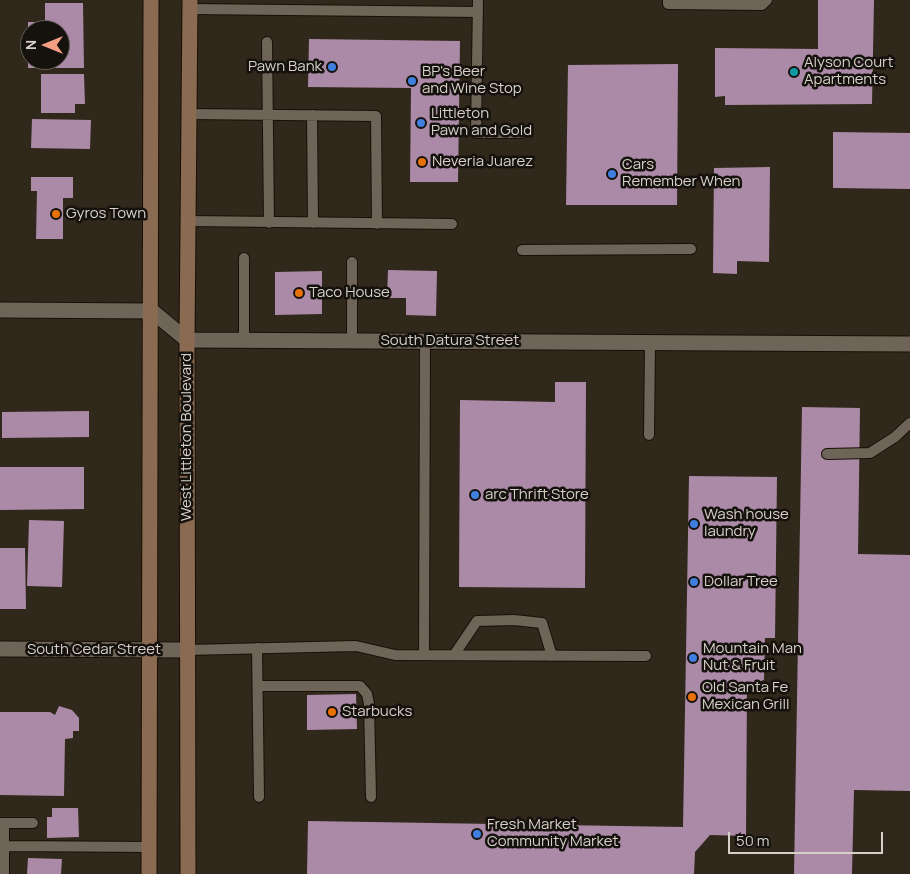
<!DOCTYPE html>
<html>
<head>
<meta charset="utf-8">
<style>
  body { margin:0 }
  #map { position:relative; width:910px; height:874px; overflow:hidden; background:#31281c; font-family:Manrope,sans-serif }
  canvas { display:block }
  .north { position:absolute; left:20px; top:20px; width:50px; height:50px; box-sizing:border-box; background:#15110c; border:1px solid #625d58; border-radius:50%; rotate:270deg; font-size:14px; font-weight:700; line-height:20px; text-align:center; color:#d6d0c9 }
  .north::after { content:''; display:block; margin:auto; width:18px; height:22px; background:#f39f84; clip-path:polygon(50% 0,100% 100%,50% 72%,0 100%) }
  .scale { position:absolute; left:728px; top:832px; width:155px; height:22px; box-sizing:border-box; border:2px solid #d6d0c9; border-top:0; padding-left:6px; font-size:15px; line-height:18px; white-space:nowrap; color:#d6d0c9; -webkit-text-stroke:4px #15110c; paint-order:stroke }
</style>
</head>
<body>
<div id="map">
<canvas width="910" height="874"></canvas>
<div class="north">N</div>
<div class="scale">50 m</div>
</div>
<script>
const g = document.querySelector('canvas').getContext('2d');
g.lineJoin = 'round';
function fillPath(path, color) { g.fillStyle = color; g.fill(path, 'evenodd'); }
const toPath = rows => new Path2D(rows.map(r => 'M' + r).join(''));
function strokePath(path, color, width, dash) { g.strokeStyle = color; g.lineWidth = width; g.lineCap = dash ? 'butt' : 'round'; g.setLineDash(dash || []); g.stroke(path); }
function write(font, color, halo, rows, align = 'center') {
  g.font = font + ' Manrope,sans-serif'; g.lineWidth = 5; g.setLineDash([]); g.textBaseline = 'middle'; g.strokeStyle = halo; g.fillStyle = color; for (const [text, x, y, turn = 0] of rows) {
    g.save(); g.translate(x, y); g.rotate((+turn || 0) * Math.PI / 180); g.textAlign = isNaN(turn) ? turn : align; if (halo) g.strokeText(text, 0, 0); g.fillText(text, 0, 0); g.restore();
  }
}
const building = toPath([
  [818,0,874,0,872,104,725,105,725,96,715,97,715,48,818,49],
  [45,3,83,3,84,68,28,68,28,22,45,22],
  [30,30,60,30,60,60,30,60],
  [309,39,460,41,458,182,410,182,411,88,308,87],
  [678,64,677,205,566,205,568,65],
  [41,74,84,74,85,104,75,104,75,113,41,113],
  [32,119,91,120,90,149,31,148],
  [833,132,910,133,910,189,833,188],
  [770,167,769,262,737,261,737,274,713,273,714,168],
  [31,177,73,177,73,198,63,198,63,239,36,239,37,191,31,191],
  [388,270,437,271,436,316,406,315,406,298,387,298],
  [322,271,322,314,275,315,275,272],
  [555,382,586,382,585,588,459,587,460,400,555,402],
  [802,407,860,408,858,554,910,555,910,791,854,790,852,874,794,874],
  [89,411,89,437,2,438,2,412],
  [0,467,84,467,84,509,0,510],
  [689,476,777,477,775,638,765,638,764,680,747,685,746,836,710,835,695,852,694,874,307,874,308,821,683,827],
  [29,520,64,521,62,587,27,586],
  [0,548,25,548,26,609,0,609],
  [356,694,357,729,307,730,307,695],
  [59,706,72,710,79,718,79,731,73,731,73,738,65,739,64,796,0,795,0,712,50,712,55,715],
  [52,808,78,808,79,837,47,838,47,817,52,817],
  [28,858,62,859,61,874,27,874]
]);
const lane = toPath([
  [478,0,476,133,522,133],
  [668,0,668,4,762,5,767,0],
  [190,9,478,12],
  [267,42,269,223],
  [190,114,376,116,377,224],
  [312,115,313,223],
  [189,221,452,224],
  [522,250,691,249],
  [244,258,244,340],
  [352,262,352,341],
  [649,435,650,343],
  [827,454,870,453,895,437,910,423],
  [257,648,259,797],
  [187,650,356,646,395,655,646,656],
  [424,655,425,341],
  [454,655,477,621,514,620,542,623,552,656],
  [258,686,360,686,367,694,369,704,371,797],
  [0,823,4,823,4,874],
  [4,823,33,823],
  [4,846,149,847]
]);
const street = toPath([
  [0,310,152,311,187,340,910,344],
  [0,649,187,650]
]);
const secondary = toPath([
  [149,874,151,0],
  [188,874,187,340,190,0]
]);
const markers = [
  [332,67,5,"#3f7fe0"],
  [794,72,5,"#0f9aa8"],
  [412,81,5,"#3f7fe0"],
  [421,123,5,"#3f7fe0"],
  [422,162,5,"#e8710a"],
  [612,174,5,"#3f7fe0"],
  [56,214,5,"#e8710a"],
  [299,293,5,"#e8710a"],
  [475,495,5,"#3f7fe0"],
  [694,524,5,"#3f7fe0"],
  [694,582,5,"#3f7fe0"],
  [693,658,5,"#3f7fe0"],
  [692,697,5,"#e8710a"],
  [332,712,5,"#e8710a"],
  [477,834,5,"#3f7fe0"]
];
const poiNames = [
  ["Alyson Court",804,63],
  ["Apartments",804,80],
  ["Pawn Bank",322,67,"right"],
  ["BP's Beer",422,72],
  ["and Wine Stop",422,89],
  ["Littleton",431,114],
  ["Pawn and Gold",431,131],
  ["Neveria Juarez",432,162],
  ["Cars",622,165],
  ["Remember When",622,182],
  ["Gyros Town",66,214],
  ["Taco House",309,293],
  ["arc Thrift Store",485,495],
  ["Wash house",704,515],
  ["laundry",704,532],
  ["Dollar Tree",704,582],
  ["Mountain Man",703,649],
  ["Nut & Fruit",703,666],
  ["Old Santa Fe",702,688],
  ["Mexican Grill",702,705],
  ["Starbucks",342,712],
  ["Fresh Market",487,825],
  ["Community Market",487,842]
];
const streetNames = [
  ["South Datura Street",450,341],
  ["West Littleton Boulevard",187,437,-90],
  ["South Cedar Street",94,650]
];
fillPath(building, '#aa8aa6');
strokePath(lane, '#181006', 12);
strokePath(street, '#181006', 17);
strokePath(secondary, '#181006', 17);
strokePath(lane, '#6e6457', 10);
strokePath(street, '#6e6457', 15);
strokePath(secondary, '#8a6a50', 15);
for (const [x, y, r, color] of markers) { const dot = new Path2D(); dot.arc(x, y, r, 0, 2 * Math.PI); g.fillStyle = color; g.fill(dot); strokePath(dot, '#15110c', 2); }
write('15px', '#d6d0c9', '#15110c', poiNames, 'left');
write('15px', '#d6d0c9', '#15110c', streetNames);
</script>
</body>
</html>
